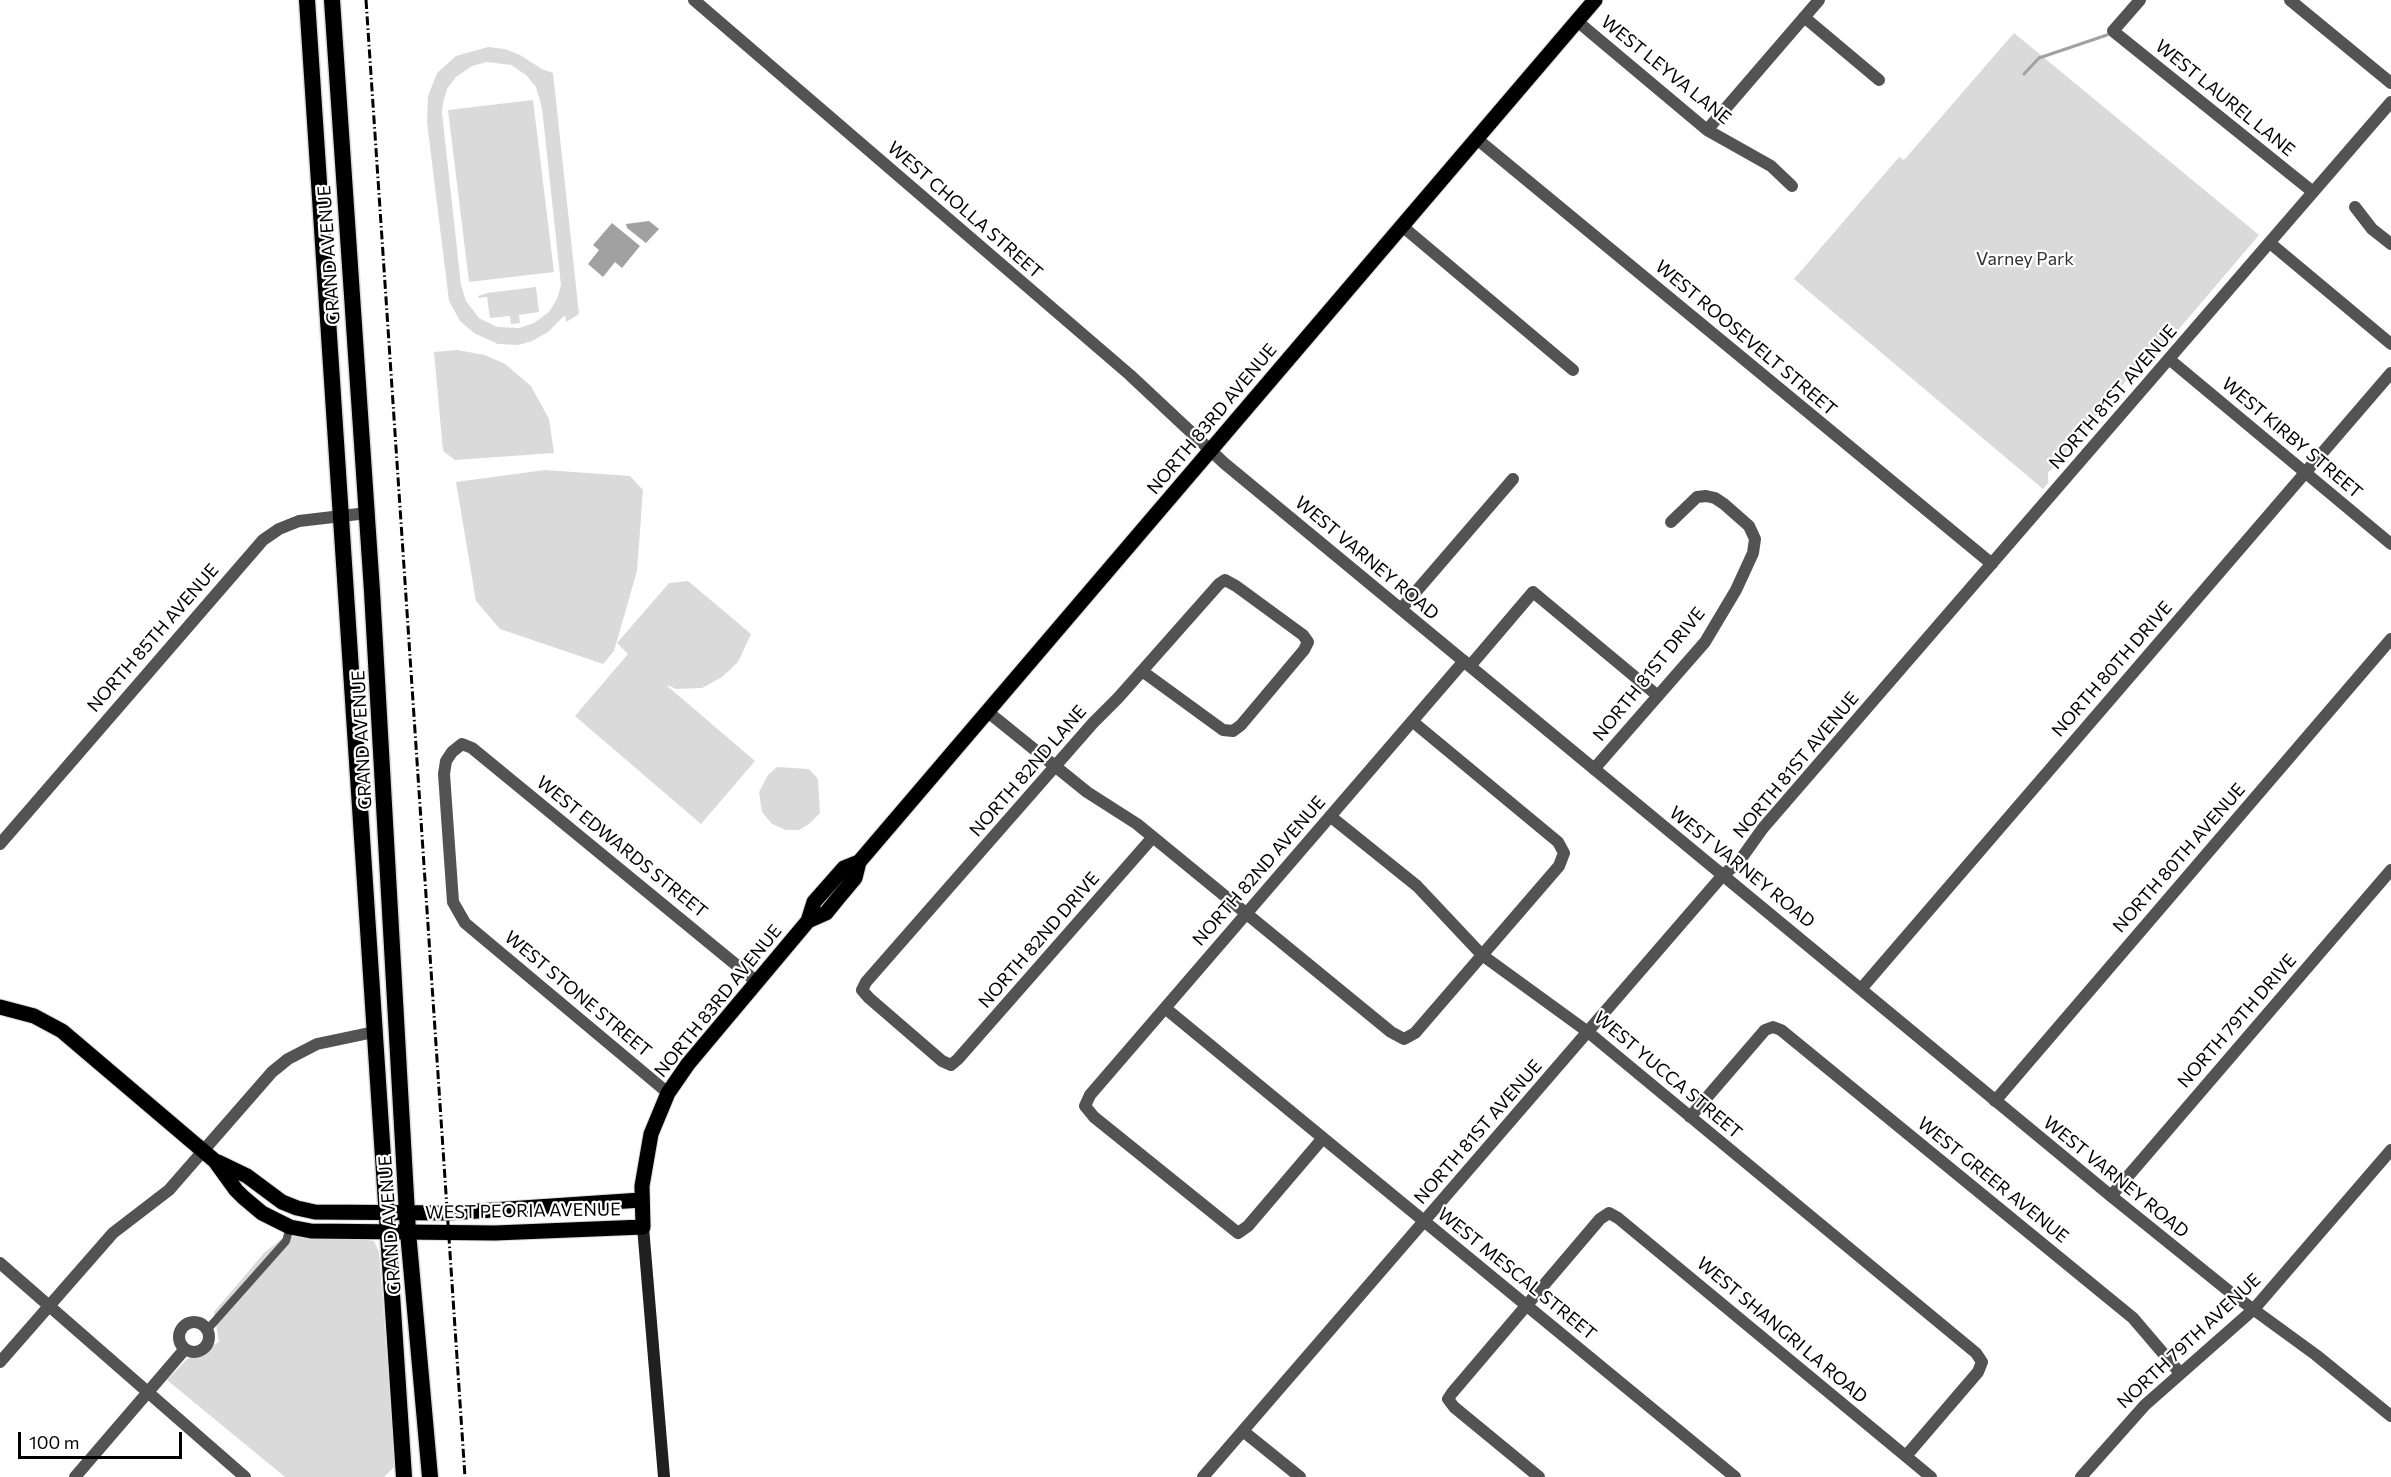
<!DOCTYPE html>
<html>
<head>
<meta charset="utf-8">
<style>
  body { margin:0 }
  #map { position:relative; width:2391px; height:1477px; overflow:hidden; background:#fff; font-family:Commissioner,sans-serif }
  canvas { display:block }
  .scale { position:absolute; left:18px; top:1432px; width:164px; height:27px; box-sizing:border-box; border:3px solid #000; border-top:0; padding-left:8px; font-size:18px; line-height:21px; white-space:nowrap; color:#000; -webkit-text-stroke:4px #fff; paint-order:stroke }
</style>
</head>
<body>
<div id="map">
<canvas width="2391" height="1477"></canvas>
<div class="scale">100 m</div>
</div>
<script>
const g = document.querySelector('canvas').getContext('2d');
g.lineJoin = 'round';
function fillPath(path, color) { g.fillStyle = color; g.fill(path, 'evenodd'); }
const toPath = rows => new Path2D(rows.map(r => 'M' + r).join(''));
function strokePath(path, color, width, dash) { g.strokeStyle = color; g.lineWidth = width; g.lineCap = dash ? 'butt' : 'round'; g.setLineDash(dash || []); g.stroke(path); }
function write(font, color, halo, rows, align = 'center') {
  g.font = font + ' Commissioner,sans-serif'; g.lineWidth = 4.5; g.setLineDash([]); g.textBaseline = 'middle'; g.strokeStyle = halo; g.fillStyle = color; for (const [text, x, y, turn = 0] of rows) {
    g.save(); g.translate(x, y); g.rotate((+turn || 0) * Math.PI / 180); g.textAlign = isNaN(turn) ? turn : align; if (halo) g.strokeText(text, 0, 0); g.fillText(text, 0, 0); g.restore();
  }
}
const green = toPath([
  [2014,33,2259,235,2150,363,2140,364,2048,473,2048,483,2043,489,1794,279,1899,157,1904,160],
  [488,47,505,49,520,55,542,69,553,73,579,314,566,322,565,315,548,332,532,341,518,345,498,344,474,333,460,321,449,301,427,122,428,96,437,73,456,56],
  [487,62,511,65,526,75,536,87,542,108,561,285,557,299,549,312,534,323,519,328,497,327,479,318,466,301,461,285,442,113,443,103,447,89,456,77,472,66],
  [533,100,554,272,469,282,448,110],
  [536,287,539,312,519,315,520,323,511,324,510,316,490,318,487,297,479,298,478,296,487,293],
  [457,350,485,355,505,364,531,386,549,419,554,453,455,460,443,451,434,352],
  [545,470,630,476,643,490,637,571,614,651,603,664,500,629,476,601,456,482],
  [688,581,751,634,738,662,722,677,702,688,677,689,666,685,755,761,701,824,575,716,628,654,617,643,669,583],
  [777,767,809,769,818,779,820,813,809,824,799,830,786,830,772,824,762,812,759,792,768,775],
  [285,1236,356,1238,374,1241,379,1252,395,1466,384,1477,285,1477,167,1380,187,1359,219,1342,214,1312,264,1253]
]);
const water = toPath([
  [649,221,659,229,646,243,627,228,626,224],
  [612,223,640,246,622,268,615,262,603,277,588,264,599,250,593,245]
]);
const stream = toPath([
  [2024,74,2039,58,2107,35]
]);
const pedestrian = toPath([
  [207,1330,286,1241,290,1227]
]);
const minor = toPath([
  [2140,0,2113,31,2313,192],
  [2290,0,2391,83],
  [1804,17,1879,80],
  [1577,21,1707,130,1771,166,1792,186],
  [1707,130,1819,0],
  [1477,139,1992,564],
  [2355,207,2372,229,2391,244],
  [1402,226,1573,370],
  [2270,243,2391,344],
  [2169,359,2391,544],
  [1401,609,1513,479],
  [1470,666,1533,592,1658,696],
  [1142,671,1223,730,1233,731,1241,725,1304,650,1308,642,1303,635,1236,586,1225,580,1219,584,1142,671,1118,698,1093,723,866,982,862,990,869,998,942,1061,951,1065,958,1059,1153,837],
  [988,712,1087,792,1137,824,1391,1032,1404,1039,1415,1033,1559,866,1564,853,1558,842,1412,721],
  [1594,769,1705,642,1736,590,1753,553,1755,539,1749,526,1724,504,1715,498,1706,496,1697,497,1671,522],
  [1330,816,1417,886,1482,955,1588,1032,1976,1353,1982,1362,1978,1372,1906,1456],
  [1861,989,2391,373],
  [1165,1008,1735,1477],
  [668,1093,465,923,453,902,444,774,446,761,452,752,462,744,472,748,757,982],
  [1995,1101,2391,639],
  [1690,1117,1765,1030,1773,1027,1781,1030,2133,1318,2180,1373],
  [1323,1138,1248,1226,1238,1233,1094,1117,1085,1106,1090,1095,1464,661],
  [2111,1196,2391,870],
  [0,1263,245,1477],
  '179 1337a15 15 0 1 1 30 0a15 15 0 1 1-30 0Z',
  [0,1362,113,1233,169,1190,272,1072,288,1059,317,1044,374,1032],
  [1243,1431,1300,1477],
  [75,1477,185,1349],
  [1203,1477,1723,875,1738,863,1763,828,2391,102],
  [1539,1477,1454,1407,1448,1399,1452,1393,1600,1219,1609,1213,1618,1218,1931,1477]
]);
const tertiary = toPath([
  [694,0,1130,375,1224,463,2111,1196,2235,1296,2316,1355,2391,1416],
  [0,844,263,540,279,529,299,521,367,513],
  [2081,1477,2145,1405,2254,1309,2391,1150]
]);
const secondary = toPath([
  [643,1227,664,1477]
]);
const primary = toPath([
  [808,921,826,913,839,897,855,878,859,862,1595,0],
  [0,1007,34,1016,62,1031,215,1161,236,1190,243,1197,262,1213,290,1227,311,1231,495,1233,643,1227,642,1186,651,1134,668,1093,688,1064,808,921,814,902,844,868,859,862],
  [218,1162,247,1176,282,1202,297,1208,315,1212,448,1213,641,1200]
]);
const trunk = toPath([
  [307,0,404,1477],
  [332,0,372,591,408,1232,430,1477]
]);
const rail = toPath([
  [366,0,465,1477]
]);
const streetNames = [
  ["WEST LEYVA LANE",1666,70,39],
  ["WEST LAUREL LANE",2225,98,39],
  ["WEST CHOLLA STREET",965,210,41],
  ["GRAND AVENUE",329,255,-94],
  ["WEST ROOSEVELT STREET",1746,338,40],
  ["NORTH 81ST AVENUE",2113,397,-49],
  ["NORTH 83RD AVENUE",1212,419,-50],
  ["WEST KIRBY STREET",2292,438,40],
  ["WEST VARNEY ROAD",1367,558,40],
  ["NORTH 85TH AVENUE",153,638,-49],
  ["NORTH 80TH DRIVE",2112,669,-49],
  ["NORTH 81ST DRIVE",1649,674,-51],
  ["GRAND AVENUE",362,740,-93],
  ["NORTH 81ST AVENUE",1796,765,-50],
  ["NORTH 82ND LANE",1028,771,-49],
  ["WEST EDWARDS STREET",622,847,39],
  ["NORTH 80TH AVENUE",2179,858,-49],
  ["WEST VARNEY ROAD",1742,867,39],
  ["NORTH 82ND AVENUE",1259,871,-49],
  ["NORTH 82ND DRIVE",1039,940,-49],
  ["WEST STONE STREET",578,994,40],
  ["NORTH 83RD AVENUE",718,1001,-51],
  ["NORTH 79TH DRIVE",2237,1021,-49],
  ["WEST YUCCA STREET",1668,1075,40],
  ["NORTH 81ST AVENUE",1478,1132,-49],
  ["WEST VARNEY ROAD",2116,1177,39],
  ["WEST GREER AVENUE",1993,1180,39],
  ["WEST PEORIA AVENUE",523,1211,-1],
  ["GRAND AVENUE",390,1225,-94],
  ["WEST MESCAL STREET",1517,1274,39],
  ["WEST SHANGRI LA ROAD",1782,1330,40],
  ["NORTH 79TH AVENUE",2189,1341,-43]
];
const parkNames = [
  ["Varney Park",2025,259]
];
fillPath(green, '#dadada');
fillPath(water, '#a1a1a1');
strokePath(stream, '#a1a1a1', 3);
strokePath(primary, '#dbdbdb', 17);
strokePath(trunk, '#dbdbdb', 19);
strokePath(pedestrian, '#535353', 8);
strokePath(minor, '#535353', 12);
strokePath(tertiary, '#535353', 12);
strokePath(secondary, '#202020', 12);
strokePath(primary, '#000', 15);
strokePath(trunk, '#000', 16);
strokePath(rail, '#000', 3, [9, 3, 1.5, 3]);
write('18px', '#000', '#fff', streetNames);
write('18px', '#313131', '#fff', parkNames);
</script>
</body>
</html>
